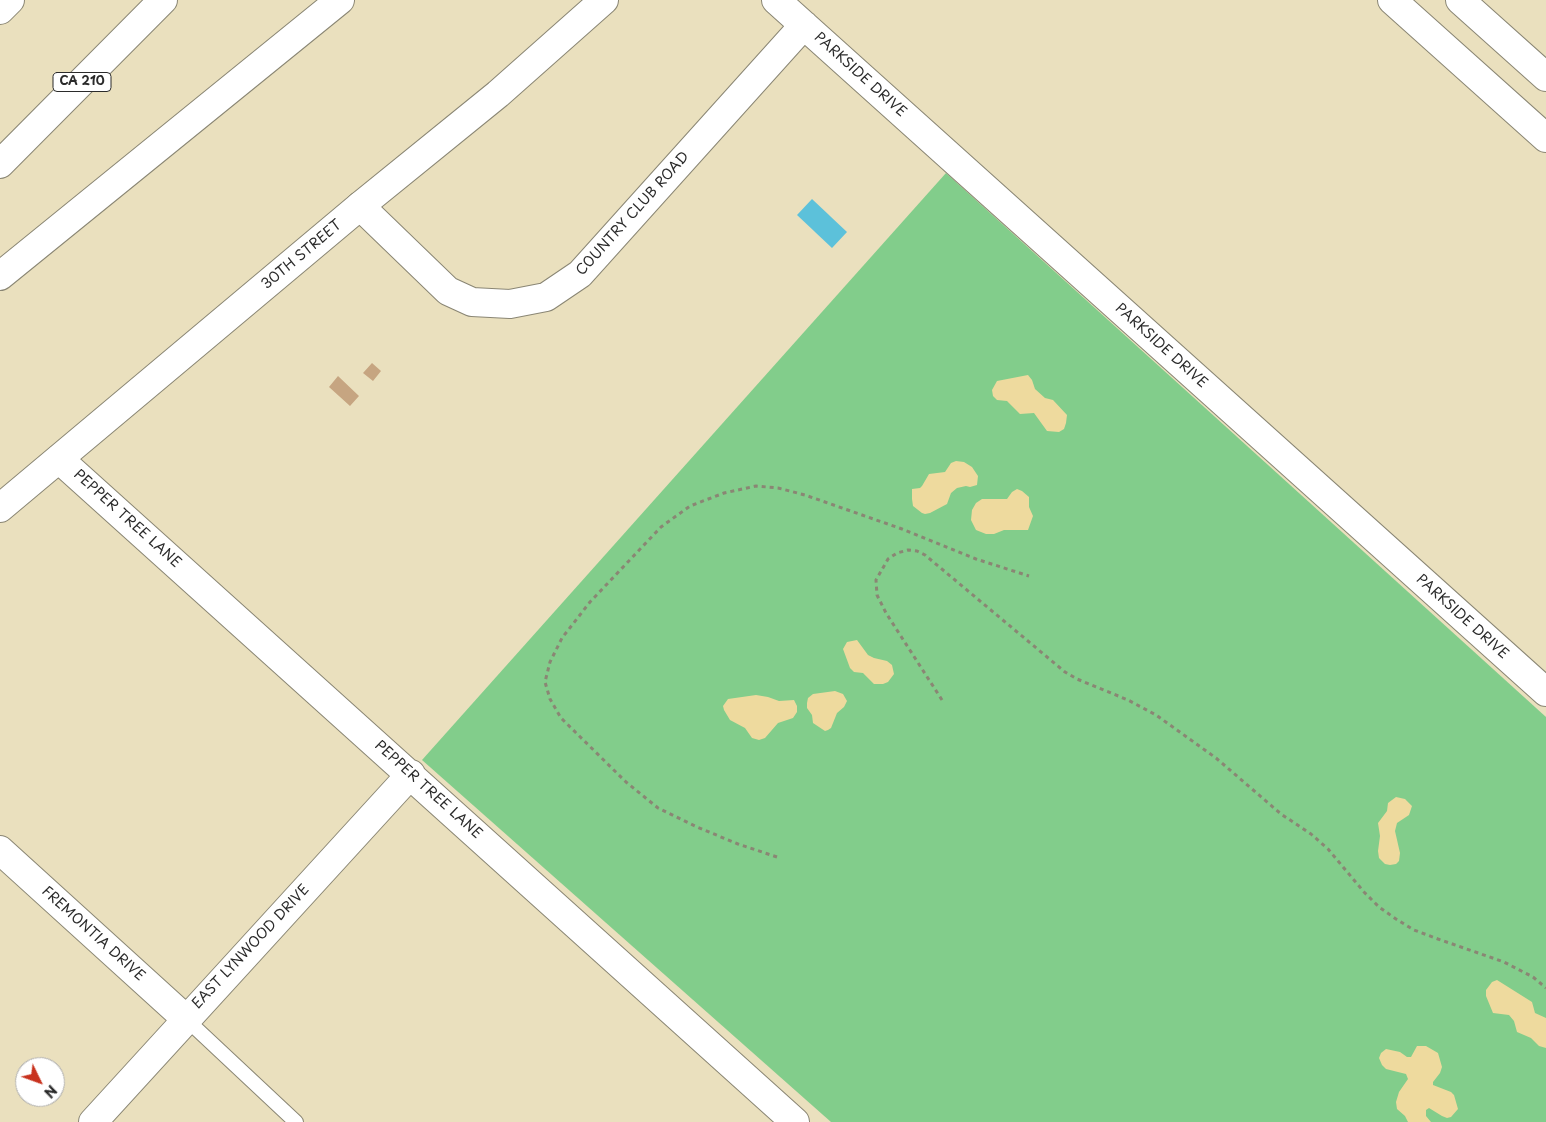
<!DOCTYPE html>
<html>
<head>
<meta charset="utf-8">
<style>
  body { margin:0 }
  #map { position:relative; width:1546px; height:1122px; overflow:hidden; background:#eae0be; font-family:"Playpen Sans",sans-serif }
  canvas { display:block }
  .north { position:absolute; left:15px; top:1057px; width:50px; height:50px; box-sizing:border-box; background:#fff; border:1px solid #aaa; border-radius:50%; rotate:132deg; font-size:14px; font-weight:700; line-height:20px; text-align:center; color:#2b2b2b }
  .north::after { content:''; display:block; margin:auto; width:18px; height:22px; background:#c8321e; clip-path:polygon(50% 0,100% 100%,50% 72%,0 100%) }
</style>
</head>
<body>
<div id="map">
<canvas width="1546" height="1122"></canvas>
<div class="north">N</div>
</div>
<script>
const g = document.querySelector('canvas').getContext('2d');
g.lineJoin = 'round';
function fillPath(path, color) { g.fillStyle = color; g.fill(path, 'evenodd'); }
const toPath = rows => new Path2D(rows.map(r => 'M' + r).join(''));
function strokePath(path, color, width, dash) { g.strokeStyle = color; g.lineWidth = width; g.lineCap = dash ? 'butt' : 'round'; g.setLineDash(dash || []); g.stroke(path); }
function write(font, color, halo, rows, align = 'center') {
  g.font = font + ' "Playpen Sans",sans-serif'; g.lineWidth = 4; g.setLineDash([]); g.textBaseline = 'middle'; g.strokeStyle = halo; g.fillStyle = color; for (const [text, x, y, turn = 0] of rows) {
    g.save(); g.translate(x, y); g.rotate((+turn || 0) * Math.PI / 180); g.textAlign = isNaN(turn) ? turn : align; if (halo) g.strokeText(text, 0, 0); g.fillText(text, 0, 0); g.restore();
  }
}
const green = toPath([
  [946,173,1546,717,1546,1122,831,1122,422,760]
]);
const sand = toPath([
  [1028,375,1032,380,1035,389,1045,398,1053,400,1067,415,1066,423,1064,429,1059,432,1047,431,1034,413,1020,414,1007,401,997,400,993,396,992,390,997,381],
  [956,461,964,462,972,467,978,476,977,485,970,487,966,486,957,488,951,493,947,504,930,513,925,514,922,513,913,506,912,499,912,489,920,488,922,486,929,474,945,472,951,463],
  [1017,489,1022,491,1029,497,1029,507,1033,516,1028,530,1004,530,994,534,986,534,976,530,971,520,972,510,976,503,982,499,1007,499,1012,492],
  [857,640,868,655,874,658,887,661,892,665,894,674,888,682,883,684,874,684,863,673,854,672,850,668,843,649,847,642],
  [835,691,843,694,847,701,844,707,837,713,831,728,828,730,825,731,813,723,812,715,807,708,807,703,808,698,813,694],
  [756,695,768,697,779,701,794,700,797,706,797,712,793,718,778,723,765,738,759,740,752,738,745,728,730,720,724,710,723,706,728,699],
  [1396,797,1405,799,1412,806,1409,815,1397,823,1395,831,1400,853,1399,861,1396,864,1390,865,1385,864,1379,858,1378,851,1380,836,1378,823,1387,811,1388,803],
  [1497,980,1532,1002,1535,1013,1546,1018,1546,1048,1539,1046,1531,1038,1517,1032,1514,1021,1509,1015,1493,1013,1486,996,1486,990,1492,982],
  [1417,1046,1426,1046,1438,1053,1442,1067,1440,1073,1433,1082,1433,1085,1451,1092,1454,1095,1458,1109,1451,1117,1447,1118,1442,1116,1429,1108,1426,1110,1426,1116,1431,1122,1408,1122,1405,1116,1397,1109,1396,1102,1399,1092,1408,1079,1406,1074,1386,1069,1382,1065,1379,1058,1381,1053,1386,1049,1400,1052,1407,1057,1411,1057]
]);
const water = toPath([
  [812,199,847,232,832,248,797,215]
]);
const building = toPath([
  [372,363,381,371,373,381,363,373],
  [338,376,359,396,350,406,329,387]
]);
const path = toPath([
  [942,700,886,613,877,595,876,580,888,559,897,553,908,550,917,551,925,555,1065,672,1077,679,1128,700,1156,715,1216,758,1281,814,1311,834,1328,849,1364,892,1379,907,1396,919,1414,930,1438,939,1504,962,1533,977,1546,988],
  [777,857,738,844,697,827,658,808,626,782,561,718,550,699,545,682,550,662,562,638,590,602,661,527,690,506,724,493,756,486,778,488,805,495,902,529,976,559,1029,576]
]);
const service = toPath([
  [186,1019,296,1122]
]);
const minor = toPath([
  [776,0,1546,692],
  [1392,0,1546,138],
  [1460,0,1546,77],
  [360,206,448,291,472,302,510,304,546,297,580,274,804,25],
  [59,459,795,1122],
  [0,850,186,1019],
  [93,1122,411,774]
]);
const secondary = toPath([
  [0,508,360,206,498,94,604,0]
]);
const motorway = toPath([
  [0,10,10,0],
  [0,164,163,0],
  [0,276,340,0]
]);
const shields = [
  [82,82,58]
];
const shieldNames = [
  ["CA 210",82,82]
];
const streetNames = [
  ["PARKSIDE DRIVE",860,75,42],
  ["COUNTRY CLUB ROAD",633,214,-48],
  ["30TH STREET",302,255,-40],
  ["PARKSIDE DRIVE",1161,346,42],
  ["PEPPER TREE LANE",127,519,42],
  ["PARKSIDE DRIVE",1462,617,42],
  ["PEPPER TREE LANE",428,790,42],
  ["FREMONTIA DRIVE",93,934,42],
  ["EAST LYNWOOD DRIVE",251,947,-47]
];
fillPath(green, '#82cd8b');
fillPath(sand, '#eeda9e');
fillPath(water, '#5cc1da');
fillPath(building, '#c6a581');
strokePath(service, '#8a8674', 16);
strokePath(minor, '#8a8674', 30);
strokePath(secondary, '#8a8674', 30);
strokePath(motorway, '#8a8674', 30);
strokePath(path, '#8a8674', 3, [4, 4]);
strokePath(service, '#fff', 14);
strokePath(minor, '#fff', 28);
strokePath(secondary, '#fff', 28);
strokePath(motorway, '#fff', 28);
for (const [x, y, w] of shields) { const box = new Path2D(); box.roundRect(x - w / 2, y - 9.5, w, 19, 4); g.fillStyle = '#fff'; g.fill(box); strokePath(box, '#2b2b2b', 1); }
write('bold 12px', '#2b2b2b', null, shieldNames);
write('14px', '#2b2b2b', '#fff', streetNames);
</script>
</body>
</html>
